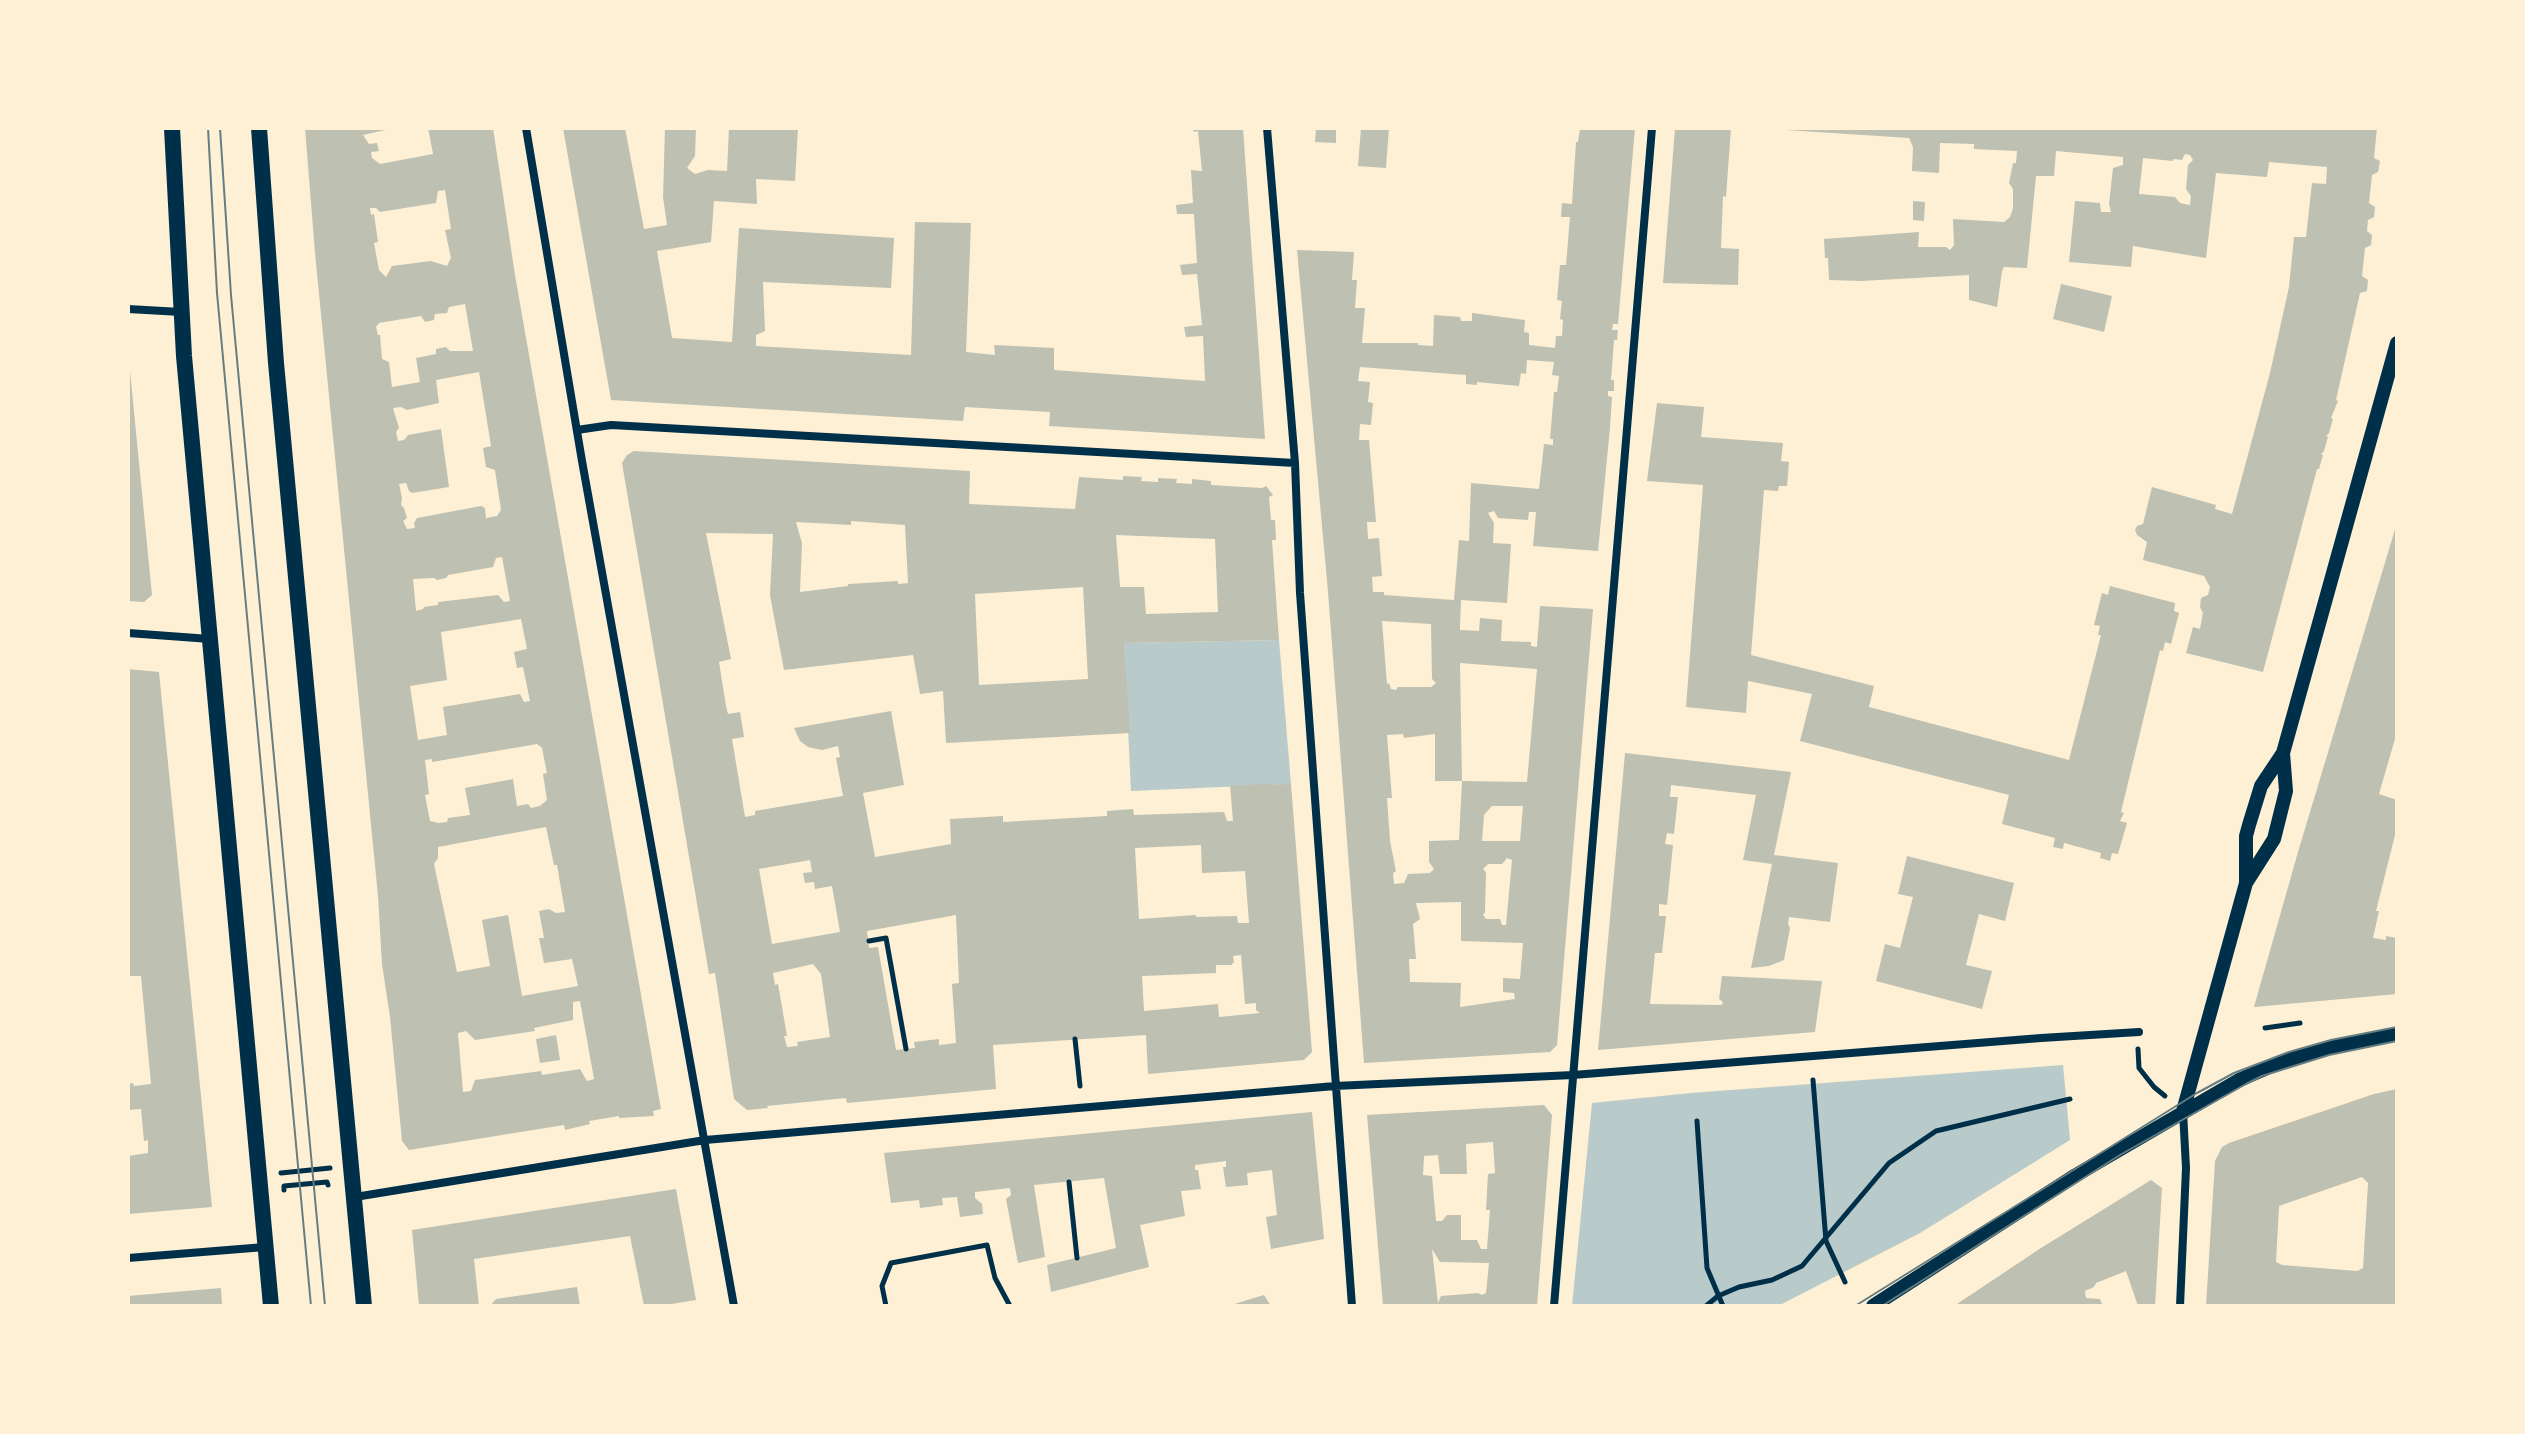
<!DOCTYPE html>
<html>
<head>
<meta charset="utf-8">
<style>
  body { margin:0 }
  #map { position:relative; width:2525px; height:1434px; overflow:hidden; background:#fdf0d5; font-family:"Space Grotesk",sans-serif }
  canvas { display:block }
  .frame { position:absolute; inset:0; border:130px solid #fdf0d5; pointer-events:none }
</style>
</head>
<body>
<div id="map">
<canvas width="2525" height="1434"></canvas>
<div class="frame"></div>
</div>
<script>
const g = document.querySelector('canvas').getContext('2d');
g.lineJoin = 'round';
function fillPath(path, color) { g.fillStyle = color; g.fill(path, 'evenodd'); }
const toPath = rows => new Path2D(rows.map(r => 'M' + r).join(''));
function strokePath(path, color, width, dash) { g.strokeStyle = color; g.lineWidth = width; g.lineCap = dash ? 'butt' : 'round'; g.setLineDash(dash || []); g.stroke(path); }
const green = toPath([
  [1279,640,1291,784,1131,791,1124,643],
  [2063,1065,2070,1140,1920,1233,1778,1306,1572,1306,1592,1103,1691,1093]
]);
const building = toPath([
  [305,128,394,128,363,135,369,144,377,143,379,151,371,152,372,158,380,164,433,154,428,128,493,128,515,275,661,1109,653,1111,654,1116,619,1118,619,1116,589,1121,590,1124,565,1130,564,1125,409,1150,402,1141,390,1017,382,964,378,896,315,253],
  [445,190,451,229,445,230,451,258,447,266,431,261,392,266,386,277,379,270,374,243,378,242,374,214,371,215,370,208,376,208,380,212,436,203,438,191],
  [465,304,473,351,450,351,446,347,436,349,436,354,416,358,420,382,392,387,389,362,382,359,380,335,378,335,376,327,379,323,421,316,425,322,434,320,435,314,447,313,449,307],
  [479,372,491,446,483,448,486,467,495,470,501,510,497,516,486,518,485,508,481,506,417,518,414,523,415,528,407,529,403,521,407,518,404,508,401,505,402,498,399,484,406,483,409,491,412,493,449,487,441,429,408,435,404,440,398,441,396,432,399,428,393,408,401,407,407,410,439,403,436,380],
  [502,557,510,601,504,602,498,595,438,602,438,605,424,607,423,609,416,611,413,579,434,578,437,580,446,578,448,575,493,567,496,558],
  [521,619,527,649,514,652,517,668,523,667,530,701,524,702,520,694,443,707,447,735,418,740,410,686,447,680,441,632],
  [537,744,542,748,547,773,543,774,547,800,540,806,531,808,528,804,517,806,513,779,465,788,470,815,448,818,447,822,438,823,430,821,425,795,429,794,425,760,432,759,432,762],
  [546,827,554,865,557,865,565,912,556,913,549,909,539,911,544,938,539,938,544,963,572,959,578,986,522,996,508,915,482,920,490,966,457,972,434,864,438,858,438,847],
  [580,1001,594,1079,587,1081,580,1069,542,1075,541,1071,475,1080,471,1091,463,1092,458,1033,466,1031,475,1040,535,1031,534,1028,573,1020,573,1002],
  [563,128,625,128,644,229,667,225,663,197,665,128,696,128,695,156,687,168,695,174,708,170,727,171,729,128,798,128,795,181,756,179,757,204,714,201,711,242,657,251,672,338,732,342,739,228,894,238,891,288,763,282,765,331,756,335,756,346,911,355,915,222,971,223,966,352,995,355,994,345,1054,348,1054,370,1205,381,1203,336,1186,337,1184,327,1202,325,1197,274,1182,275,1180,265,1197,263,1194,214,1177,214,1176,205,1193,203,1191,170,1202,171,1198,131,1194,132,1193,128,1243,128,1265,439,1049,426,1050,412,965,407,963,421,611,400],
  [1316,128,1336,128,1336,143,1315,142],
  [1361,128,1389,128,1386,168,1358,166],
  [1580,128,1635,128,1618,324,1613,324,1612,330,1618,330,1617,340,1614,340,1611,380,1614,380,1614,391,1608,391,1608,396,1612,397,1610,428,1598,551,1533,546,1536,512,1529,512,1528,520,1498,518,1494,511,1488,513,1494,523,1493,543,1511,544,1507,603,1461,600,1460,626,1460,630,1479,631,1480,618,1502,620,1501,641,1531,642,1531,646,1537,647,1540,606,1593,609,1557,1045,1550,1052,1364,1063,1328,592,1297,250,1354,252,1352,280,1357,280,1355,308,1365,308,1362,343,1418,343,1418,345,1433,346,1434,315,1460,317,1461,321,1472,321,1472,313,1525,320,1524,332,1529,333,1529,345,1555,348,1556,336,1562,336,1563,320,1560,319,1562,301,1557,300,1560,265,1566,265,1570,217,1561,217,1562,203,1572,204,1576,142,1578,142],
  [1527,360,1554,362,1552,375,1559,376,1557,392,1554,392,1550,439,1553,439,1553,445,1544,444,1539,489,1471,483,1469,541,1459,540,1454,600,1384,595,1384,592,1373,592,1372,577,1382,576,1379,538,1368,539,1367,522,1376,522,1369,440,1359,440,1360,424,1371,425,1373,403,1368,402,1370,382,1358,381,1360,367,1466,375,1466,384,1477,385,1477,382,1519,386,1521,373,1526,374],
  [1382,621,1431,624,1432,679,1436,683,1431,687,1398,687,1396,690,1391,689,1389,683,1387,684],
  [1460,663,1537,669,1527,782,1462,781],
  [1403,734,1404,738,1435,734,1435,781,1462,781,1459,840,1429,841,1429,862,1434,869,1430,873,1408,874,1404,883,1394,884,1393,873,1396,871,1390,841,1387,798,1392,798,1387,735],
  [1492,806,1523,806,1520,841,1482,841,1484,815],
  [1507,858,1512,860,1506,925,1502,925,1500,919,1486,919,1483,915,1485,912,1486,872,1483,869,1488,864,1502,864],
  [1461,902,1461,941,1523,943,1520,979,1503,978,1503,992,1514,993,1515,999,1460,1007,1461,983,1410,982,1409,959,1416,959,1413,924,1420,919,1416,903],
  [1675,128,1731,128,1726,197,1723,196,1721,248,1739,249,1738,285,1663,283],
  [1786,128,2377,128,2374,158,2380,161,2378,172,2372,175,2369,203,2375,207,2374,217,2368,220,2367,231,2372,235,2371,245,2365,248,2362,276,2368,280,2367,291,2360,293,2336,400,2338,401,2331,418,2333,419,2329,433,2326,436,2328,437,2324,451,2321,454,2323,455,2319,469,2317,469,2263,672,2186,653,2193,627,2200,629,2203,613,2200,607,2201,598,2208,595,2210,587,2204,576,2143,560,2147,542,2137,535,2135,530,2137,526,2143,524,2152,487,2216,505,2215,509,2232,514,2270,373,2289,287,2294,237,2306,237,2312,183,2326,184,2327,167,2269,162,2267,177,2216,173,2206,258,2133,246,2131,267,2069,262,2075,201,2100,203,2101,212,2111,212,2109,204,2113,168,2123,165,2123,157,2056,151,2054,176,2036,176,2027,268,2004,267,2002,271,1997,307,1969,300,1969,275,1861,281,1829,280,1828,258,1825,258,1824,239,1919,232,1918,247,1946,247,1950,250,1954,245,1953,219,2004,222,2010,217,2013,208,2013,189,2009,183,2013,163,2016,163,2017,151,1974,149,1974,144,1940,143,1939,173,1912,171,1913,147,1909,138,1786,130],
  [2185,154,2190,155,2193,160,2188,165,2186,189,2191,196,2190,205,2180,203,2175,197,2139,194,2143,158,2173,161,2173,159,2182,160],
  [1913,201,1925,202,1924,221,1913,220],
  [2061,284,2112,296,2104,332,2053,319],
  [128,371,130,371,152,595,144,602,128,601],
  [1657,403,1704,407,1701,437,1783,443,1781,461,1789,462,1787,486,1779,486,1778,491,1764,490,1751,655,1874,686,1869,707,2069,760,2101,635,2098,635,2100,626,2094,625,2102,593,2108,595,2110,586,2175,603,2174,611,2179,613,2171,644,2165,642,2163,651,2160,650,2121,812,2124,813,2120,821,2127,823,2118,854,2112,853,2110,861,2100,858,2101,853,2064,843,2063,849,2053,847,2055,838,2002,824,2009,795,1800,741,1812,694,1748,681,1746,713,1686,707,1703,485,1647,481],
  [634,451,970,471,969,504,1075,509,1079,477,1123,480,1123,476,1142,477,1141,481,1158,482,1158,478,1177,479,1176,483,1192,484,1192,479,1211,481,1211,485,1262,488,1266,486,1273,495,1269,497,1271,520,1275,520,1276,540,1272,540,1279,640,1124,643,1130,733,946,743,943,691,920,694,913,655,784,670,770,595,773,534,706,533,731,659,719,662,726,706,728,714,740,712,744,737,732,739,745,817,755,815,755,811,843,796,836,758,840,757,838,746,822,750,808,747,800,741,794,728,891,711,904,785,863,793,875,857,951,844,950,819,1003,816,1003,822,1107,816,1107,811,1133,809,1134,815,1224,812,1227,821,1233,821,1230,785,1291,784,1312,1052,1304,1060,1148,1074,1146,1035,993,1045,996,1089,847,1103,846,1098,767,1106,768,1108,747,1110,734,1099,715,973,709,974,622,463,627,455],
  [851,521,905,525,908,583,898,584,898,581,848,584,848,586,800,592,802,543,796,522,851,525],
  [1116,535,1215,539,1218,612,1146,614,1144,587,1120,587],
  [1083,587,1088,679,979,685,975,594],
  [1201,845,1202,873,1245,871,1249,923,1238,923,1237,916,1196,917,1196,915,1139,919,1135,848],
  [810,860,812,872,803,873,805,883,814,882,815,889,832,886,840,932,772,944,759,869],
  [956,915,959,983,952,984,956,1043,939,1045,939,1039,914,1042,915,1048,896,1050,878,947,869,948,867,931],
  [1241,955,1245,1004,1256,1003,1256,1010,1260,1013,1219,1017,1218,1004,1144,1011,1142,976,1216,973,1216,965,1231,965,1234,962,1233,956],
  [813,964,821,974,830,1037,797,1042,798,1046,787,1047,784,1036,787,1036,778,984,775,985,773,973],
  [2396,526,2397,732,2379,794,2397,800,2397,827,2376,911,2379,911,2373,938,2386,940,2386,936,2397,938,2397,994,2254,1007,2298,852],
  [128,669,159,672,212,1207,128,1214,128,1156,148,1153,148,1140,144,1141,141,1109,128,1110,128,1084,133,1083,134,1086,151,1084,141,976,128,976],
  [1625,753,1791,772,1774,855,1838,863,1830,922,1789,917,1788,924,1790,928,1784,960,1769,966,1751,968,1772,864,1743,860,1756,795,1671,785,1670,797,1678,797,1674,834,1667,833,1665,844,1673,845,1667,905,1659,904,1659,916,1666,916,1662,953,1655,953,1650,1004,1722,1005,1723,1002,1719,999,1722,976,1822,981,1815,1032,1598,1050],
  [1907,856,2014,883,2005,921,1979,914,1966,965,1992,971,1982,1009,1876,981,1885,944,1900,948,1913,897,1898,894],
  [556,1035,560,1060,540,1063,536,1039],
  [2397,1089,2397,1306,2206,1306,2215,1161,2222,1147,2229,1143,2374,1094],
  [2362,1177,2368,1183,2363,1268,2357,1271,2282,1265,2276,1262,2279,1206],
  [1544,1105,1552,1115,1537,1306,1383,1306,1367,1115],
  [1493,1142,1495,1173,1488,1174,1486,1210,1490,1210,1487,1249,1481,1249,1477,1240,1461,1240,1461,1215,1447,1215,1442,1221,1436,1221,1432,1176,1423,1175,1424,1156,1438,1155,1440,1174,1467,1174,1466,1144],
  [1432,1249,1440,1262,1489,1263,1486,1293,1482,1295,1478,1293,1441,1296,1438,1303],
  [1312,1112,1324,1239,1271,1249,1266,1217,1277,1215,1272,1170,1247,1173,1248,1185,1226,1187,1223,1167,1226,1167,1226,1161,1195,1165,1195,1170,1198,1170,1201,1189,1181,1191,1185,1216,1140,1225,1149,1267,1051,1292,1047,1265,1116,1248,1104,1178,1034,1185,1045,1257,1018,1263,1006,1199,1011,1195,1010,1188,975,1192,975,1198,982,1204,983,1214,960,1217,957,1197,942,1198,943,1205,920,1208,919,1200,891,1203,884,1153],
  [2151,1180,2162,1188,2155,1306,2138,1306,2126,1271,2096,1283,2094,1287,2085,1291,2086,1298,2100,1299,2103,1306,1954,1306,2041,1248],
  [676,1189,696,1300,659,1306,644,1306,630,1236,474,1259,479,1306,419,1306,412,1230],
  [577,1287,580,1306,490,1306,496,1299],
  [221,1288,222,1306,128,1306,128,1296],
  [1264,1295,1271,1306,1231,1306,1231,1305]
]);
const path = toPath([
  [869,941,886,938,906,1049],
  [2265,1028,2300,1023],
  [1075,1039,1080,1086],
  [2138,1049,2139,1068,2154,1087,2165,1096],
  [1813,1080,1826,1241,1845,1282],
  [1697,1121,1707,1268,1723,1306],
  [281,1173,330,1168],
  [1069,1182,1077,1258],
  [284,1190,284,1186,327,1182,328,1185],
  [886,1306,882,1286,891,1263,987,1245,995,1278,1010,1306],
  [1706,1306,1718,1296,1739,1287,1772,1280,1802,1266,1889,1163,1936,1131,2070,1099]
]);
const minor = toPath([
  [526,128,582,461,734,1306],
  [1267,128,1295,463,1300,593,1352,1306],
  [128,309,181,312],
  [577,430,611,425,1295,463],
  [128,633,210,639],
  [355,1197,705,1140,1335,1086,1573,1075,2041,1038,2139,1032],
  [128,1258,265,1247],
  [1554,1306,1652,128],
  [2180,1306,2186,1168,2183,1111]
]);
const tertiary = toPath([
  [2246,883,2274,839,2286,791,2283,753],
  [2183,1111,2246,883,2246,836,2249,825,2261,786,2283,753,2397,343],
  [1873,1306,2076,1175,2239,1080,2281,1062,2332,1047,2397,1034]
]);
const secondary = toPath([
  [172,128,184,356,271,1306],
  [259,128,276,363,364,1306]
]);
const tram = toPath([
  [208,128,217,293,311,1306],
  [220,128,231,295,325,1306],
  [1855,1306,2197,1093,2234,1073,2289,1052,2331,1040,2397,1027],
  [1882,1306,2120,1155,2246,1084,2262,1076,2329,1055,2397,1041]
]);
fillPath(green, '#b9caca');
fillPath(building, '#bec0b2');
strokePath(path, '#003049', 5);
strokePath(minor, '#003049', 8);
strokePath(tertiary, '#003049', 14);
strokePath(secondary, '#003049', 16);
strokePath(tram, '#657d81', 2);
</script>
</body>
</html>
